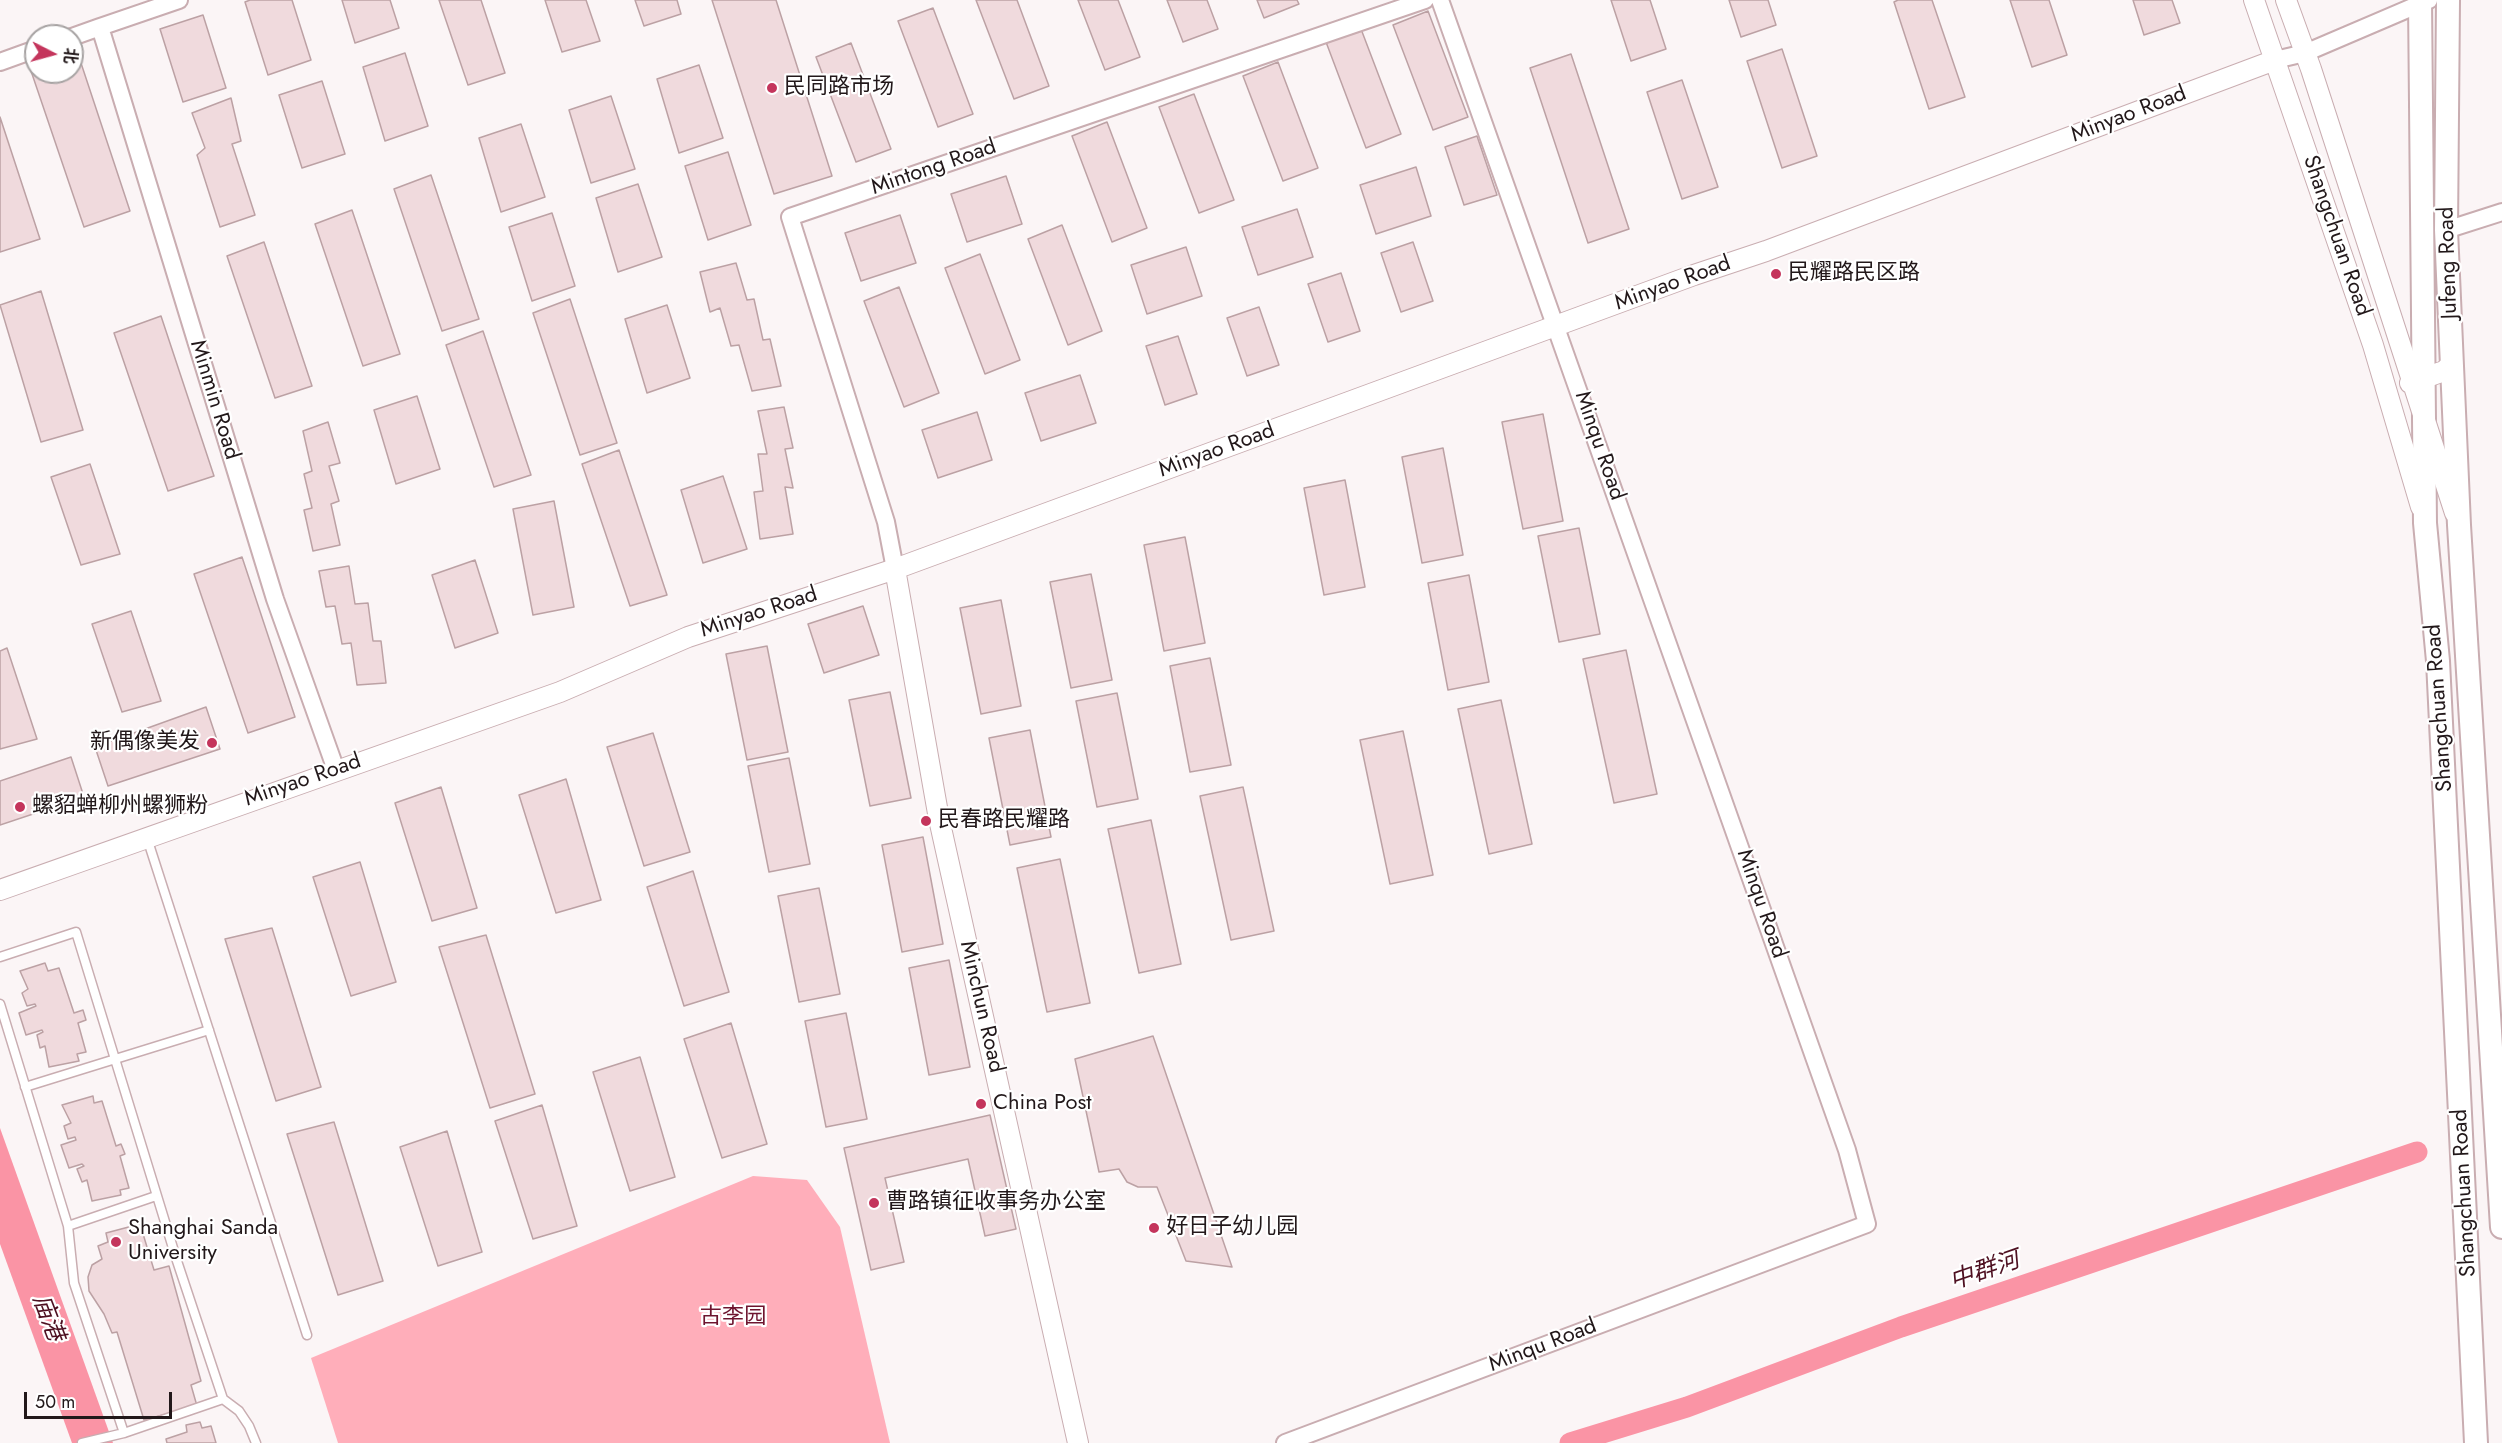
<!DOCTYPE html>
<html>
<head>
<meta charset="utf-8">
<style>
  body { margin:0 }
  #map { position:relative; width:2502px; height:1443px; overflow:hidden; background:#fbf5f6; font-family:Jost,"Noto Sans SC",sans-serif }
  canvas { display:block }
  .north { position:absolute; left:24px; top:24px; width:60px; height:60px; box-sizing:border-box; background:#fff; border:2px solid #a7a3a3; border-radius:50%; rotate:96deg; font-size:16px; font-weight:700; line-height:24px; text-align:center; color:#22181a }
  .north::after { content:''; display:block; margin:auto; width:21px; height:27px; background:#c4355c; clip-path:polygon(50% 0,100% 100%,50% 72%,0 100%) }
  .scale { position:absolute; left:24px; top:1392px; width:148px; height:27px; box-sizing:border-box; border:3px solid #22181a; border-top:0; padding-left:8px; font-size:18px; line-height:21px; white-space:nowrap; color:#22181a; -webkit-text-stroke:4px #fff; paint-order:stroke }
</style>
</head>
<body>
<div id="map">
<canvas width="2502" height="1443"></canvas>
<div class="north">北</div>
<div class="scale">50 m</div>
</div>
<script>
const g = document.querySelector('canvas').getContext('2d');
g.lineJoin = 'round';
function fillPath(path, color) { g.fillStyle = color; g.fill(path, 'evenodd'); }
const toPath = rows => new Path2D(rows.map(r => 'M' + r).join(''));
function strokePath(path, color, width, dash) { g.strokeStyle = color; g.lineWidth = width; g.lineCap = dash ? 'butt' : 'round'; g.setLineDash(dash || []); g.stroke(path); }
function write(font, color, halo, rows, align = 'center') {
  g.font = font + ' Jost,"Noto Sans SC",sans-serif'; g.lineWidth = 4.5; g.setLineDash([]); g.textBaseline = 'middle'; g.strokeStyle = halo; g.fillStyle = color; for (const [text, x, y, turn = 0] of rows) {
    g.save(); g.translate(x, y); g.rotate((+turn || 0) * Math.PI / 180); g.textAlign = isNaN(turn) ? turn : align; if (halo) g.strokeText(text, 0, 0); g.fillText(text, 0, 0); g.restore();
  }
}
const green = toPath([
  [753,1176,807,1180,840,1227,890,1443,338,1443,311,1358]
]);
const water = toPath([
  [0,1128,113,1443,72,1443,0,1244]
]);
const canal = toPath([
  [1570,1443,1687,1407,1901,1327,2417,1152]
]);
const building = toPath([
  [250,0,292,0,311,60,268,75,245,2,250,0],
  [342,0,390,0,399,28,355,43,342,0],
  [439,0,481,0,505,73,468,85,439,0],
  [545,0,586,0,600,41,562,52,545,0],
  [635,0,677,0,681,14,644,26,635,0],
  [712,0,776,0,832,176,774,194,712,0],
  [976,0,1017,0,1049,86,1014,99,976,0],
  [1078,0,1118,0,1140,57,1105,70,1078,0],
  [1167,0,1207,0,1218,29,1183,42,1167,0],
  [1257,0,1297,0,1299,4,1264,18,1257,0],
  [1611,0,1650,0,1666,49,1631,61,1611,0],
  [1729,0,1768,0,1776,25,1741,37,1729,0],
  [1898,0,1932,0,1965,97,1929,109,1894,2,1898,0],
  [2010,0,2049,0,2067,55,2032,67,2010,0],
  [2133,0,2172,0,2180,23,2144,35,2133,0],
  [933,8,973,114,938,127,898,21,933,8],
  [1428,11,1468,117,1433,130,1393,25,1428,11],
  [203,15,226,88,183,102,160,29,203,15],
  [1361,29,1401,134,1366,148,1326,42,1361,29],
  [851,43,891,149,856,162,816,57,851,43],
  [1782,49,1817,156,1782,168,1747,61,1782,49],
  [77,51,130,211,84,227,30,68,36,66,36,72,72,72,72,53,77,51],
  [405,53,428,126,385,141,363,67,405,53],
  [1571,54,1629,229,1588,243,1530,68,1571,54],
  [1278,62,1318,168,1283,181,1243,76,1278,62],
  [699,65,723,138,679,153,657,79,699,65],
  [1682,80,1718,187,1682,199,1647,92,1682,80],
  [322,81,345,154,302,168,279,95,322,81],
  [1194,94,1234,200,1199,213,1159,107,1194,94],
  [611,96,635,169,591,183,569,110,611,96],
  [231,98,241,141,232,144,255,215,220,227,197,155,205,148,192,113,231,98],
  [0,117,40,239,0,252,0,117],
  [1107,122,1147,228,1112,242,1072,136,1107,122],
  [521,124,545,197,501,212,479,138,521,124],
  [1477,136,1497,195,1464,205,1445,147,1477,136],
  [728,152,751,225,708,240,685,166,728,152],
  [1416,167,1431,216,1376,234,1360,185,1416,167],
  [431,175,479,319,442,331,394,189,431,175],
  [1006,176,1022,224,967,242,951,194,1006,176],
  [638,184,662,257,618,272,596,198,638,184],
  [1297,209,1313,257,1258,275,1242,227,1297,209],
  [352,210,400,354,363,366,315,224,352,210],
  [552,213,575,286,532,301,509,227,552,213],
  [900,215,916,263,861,281,845,233,900,215],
  [1062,225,1102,331,1068,345,1028,239,1062,225],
  [264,242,312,386,275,398,227,256,264,242],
  [1413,242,1433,301,1401,312,1381,253,1413,242],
  [1186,247,1202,296,1147,314,1131,265,1186,247],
  [980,254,1020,360,985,374,945,268,980,254],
  [736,263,747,300,754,299,763,340,770,339,781,386,752,391,739,345,731,346,720,308,710,312,700,272,736,263],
  [1341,273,1360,331,1328,342,1308,284,1341,273],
  [899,287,939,393,904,407,864,301,899,287],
  [41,291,83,430,41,442,0,305,41,291],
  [570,299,617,443,580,455,533,313,570,299],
  [667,305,690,378,647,393,625,319,667,305],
  [1259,307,1279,365,1247,376,1227,318,1259,307],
  [161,316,214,476,168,491,114,333,161,316],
  [483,331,531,475,494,487,446,345,483,331],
  [1178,336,1197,394,1165,405,1146,346,1178,336],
  [1080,375,1096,423,1041,441,1025,393,1080,375],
  [417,396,440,469,396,484,374,410,417,396],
  [784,407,793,448,785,449,793,488,785,487,793,534,760,539,754,492,763,491,758,454,767,454,758,411,784,407],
  [977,412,992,460,938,478,922,430,977,412],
  [1543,414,1563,521,1523,529,1502,422,1543,414],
  [328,422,340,463,329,466,339,501,331,504,340,545,313,551,304,510,312,508,304,474,312,471,303,431,328,422],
  [1443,448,1463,555,1422,563,1402,457,1443,448],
  [619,450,667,595,630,606,582,464,619,450],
  [90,464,120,554,81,565,51,477,90,464],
  [723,476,747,549,703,563,681,490,723,476],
  [1345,480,1365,587,1324,595,1304,488,1345,480],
  [554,501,574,607,533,615,513,509,554,501],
  [1579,528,1600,634,1559,642,1538,536,1579,528],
  [1185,537,1205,643,1164,651,1144,545,1185,537],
  [242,557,295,717,248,733,194,574,242,557],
  [475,560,498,633,455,648,432,575,475,560],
  [349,566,355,604,368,603,373,641,381,641,386,683,357,685,351,643,342,644,335,606,326,607,319,571,349,566],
  [1091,574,1112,680,1071,688,1050,582,1091,574],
  [1469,575,1489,682,1448,690,1428,583,1469,575],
  [1001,600,1021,706,981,714,960,608,1001,600],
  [863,606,879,655,824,673,808,624,863,606],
  [131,611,161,701,122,712,92,624,131,611],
  [767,646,788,752,747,760,726,654,767,646],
  [7,648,37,739,0,749,0,651,7,648],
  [1626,650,1657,794,1614,803,1583,659,1626,650],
  [1210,658,1231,765,1190,772,1170,666,1210,658],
  [890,692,911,798,870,806,849,700,890,692],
  [1117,693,1138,799,1097,807,1076,701,1117,693],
  [1501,700,1532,844,1489,854,1458,709,1501,700],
  [206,707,220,749,108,786,95,747,206,707],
  [1030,730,1051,837,1010,845,989,738,1030,730],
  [1403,731,1433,875,1390,884,1360,740,1403,731],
  [653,733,690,852,644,866,607,747,653,733],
  [71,757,84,797,0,825,0,781,71,757],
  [789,758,810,864,769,872,748,766,789,758],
  [566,779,601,900,556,913,519,795,566,779],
  [441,787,477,908,432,921,395,803,441,787],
  [1243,787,1274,931,1231,940,1200,796,1243,787],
  [1151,820,1181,964,1139,973,1108,829,1151,820],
  [923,837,943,944,902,952,882,845,923,837],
  [1060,859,1090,1003,1047,1012,1017,868,1060,859],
  [360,862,396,982,351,996,313,877,360,862],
  [693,871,729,992,684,1006,647,887,693,871],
  [819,888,840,994,799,1002,778,896,819,888],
  [272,928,321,1087,276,1101,225,939,272,928],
  [486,935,535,1094,490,1108,439,947,486,935],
  [949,960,970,1067,929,1075,909,968,949,960],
  [45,963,48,971,59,968,74,1013,83,1010,86,1020,78,1023,86,1052,77,1054,79,1061,49,1067,45,1046,40,1048,37,1035,43,1032,42,1030,26,1035,19,1013,36,1006,35,1004,27,1006,22,993,28,989,20,971,45,963],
  [846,1013,867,1119,826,1127,805,1021,846,1013],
  [731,1023,767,1144,722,1158,684,1039,731,1023],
  [1153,1036,1232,1267,1186,1261,1157,1187,1138,1187,1127,1182,1119,1169,1099,1172,1075,1059,1153,1036],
  [640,1057,675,1177,630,1191,593,1072,640,1057],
  [93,1096,94,1103,102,1101,116,1146,121,1144,125,1154,120,1156,129,1188,120,1190,121,1195,92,1201,87,1180,82,1182,77,1169,84,1166,82,1164,69,1168,61,1145,76,1140,75,1137,68,1139,64,1126,71,1123,62,1105,93,1096],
  [542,1105,577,1226,533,1239,495,1121,542,1105],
  [990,1115,1016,1229,985,1236,968,1159,885,1178,904,1262,871,1270,844,1148,990,1115],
  [334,1122,383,1281,338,1295,287,1134,334,1122],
  [447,1131,482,1252,438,1266,400,1147,447,1131],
  [140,1224,154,1270,169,1266,201,1381,191,1385,197,1406,144,1420,117,1332,112,1333,104,1314,89,1291,88,1277,92,1265,102,1259,98,1246,108,1242,106,1233,140,1224],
  [200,1422,202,1428,211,1426,216,1443,167,1443,166,1439,187,1432,186,1425,200,1422]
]);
const service = toPath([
  [147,838,307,1335],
  [0,957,76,932,177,1261,223,1399,239,1411,249,1426,256,1443],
  [0,1004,68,1226,74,1283,124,1433,223,1399],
  [25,1087,209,1030],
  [68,1226,156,1196],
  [82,1443,124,1433]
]);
const minor = toPath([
  [179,0,100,27,275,599,336,770],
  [72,37,100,27],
  [2275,60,2305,53,2429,0],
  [0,62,36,49],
  [2446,230,2502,212],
  [895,569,886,522,790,217,1425,0],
  [1285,1443,1867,1224,1847,1150,1440,0]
]);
const tertiary = toPath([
  [2254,0,2373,345,2421,507],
  [2286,0,2311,69,2455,513],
  [2410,383,2444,371,2452,364],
  [895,569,939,819,1078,1443],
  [0,890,560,692,688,637,895,569,1694,275,1766,251,2275,60]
]);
const secondary = toPath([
  [2420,0,2425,523,2438,661,2476,1443],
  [2448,0,2446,230,2459,525,2502,1227]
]);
const markers = [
  [772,88,6,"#c4355c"],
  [1776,274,6,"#c4355c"],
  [212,743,6,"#c4355c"],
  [20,807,6,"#c4355c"],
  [926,821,6,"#c4355c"],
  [981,1104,6,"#c4355c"],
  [874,1203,6,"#c4355c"],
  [1154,1228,6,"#c4355c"],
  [116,1242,6,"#c4355c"]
];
const poiNames = [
  ["民同路市场",784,88],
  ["民耀路民区路",1788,274],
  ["新偶像美发",200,743,"right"],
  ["螺貂蝉柳州螺狮粉",32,807],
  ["民春路民耀路",938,821],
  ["China Post",993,1104],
  ["曹路镇征收事务办公室",886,1203],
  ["好日子幼儿园",1166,1228],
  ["Shanghai Sanda",128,1229],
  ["University",128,1254]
];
const streetNames = [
  ["Minyao Road",2129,115,-21],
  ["Mintong Road",934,168,-19],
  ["Shangchuan Road",2336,236,71],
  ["Jufeng Road",2449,263,-92],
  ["Minyao Road",1673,284,-20],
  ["Minmin Road",214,400,73],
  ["Minqu Road",1599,446,71],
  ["Minyao Road",1217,451,-20],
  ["Minyao Road",759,613,-18],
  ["Shangchuan Road",2440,708,-94],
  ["Minyao Road",303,781,-19],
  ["Minqu Road",1761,904,71],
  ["Minchun Road",981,1007,77],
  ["Shangchuan Road",2465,1193,-93],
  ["Minqu Road",1543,1346,-21]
];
const parkNames = [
  ["古李园",733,1318]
];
const waterNames = [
  ["中群河",1985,1272,-19],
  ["庙港",47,1318,69]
];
fillPath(green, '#ffaeba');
fillPath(water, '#fa94a5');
strokePath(canal, '#fa94a5', 21);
fillPath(building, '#f0dadd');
strokePath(building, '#bca1a4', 1.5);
strokePath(service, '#c9adb1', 11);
strokePath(minor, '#c9adb1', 20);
strokePath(tertiary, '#c9adb1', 22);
strokePath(secondary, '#c9adb1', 26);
strokePath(service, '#fff', 8);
strokePath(minor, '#fff', 16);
strokePath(tertiary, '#fff', 20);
strokePath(secondary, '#fff', 22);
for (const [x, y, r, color] of markers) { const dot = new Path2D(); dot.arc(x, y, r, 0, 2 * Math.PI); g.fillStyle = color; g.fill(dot); strokePath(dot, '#fff', 2); }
write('22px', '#22181a', '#fff', poiNames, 'left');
write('22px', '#22181a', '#fff', streetNames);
write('22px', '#6e152f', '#fff', parkNames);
write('italic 24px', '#4e1021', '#fff', waterNames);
</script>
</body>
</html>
